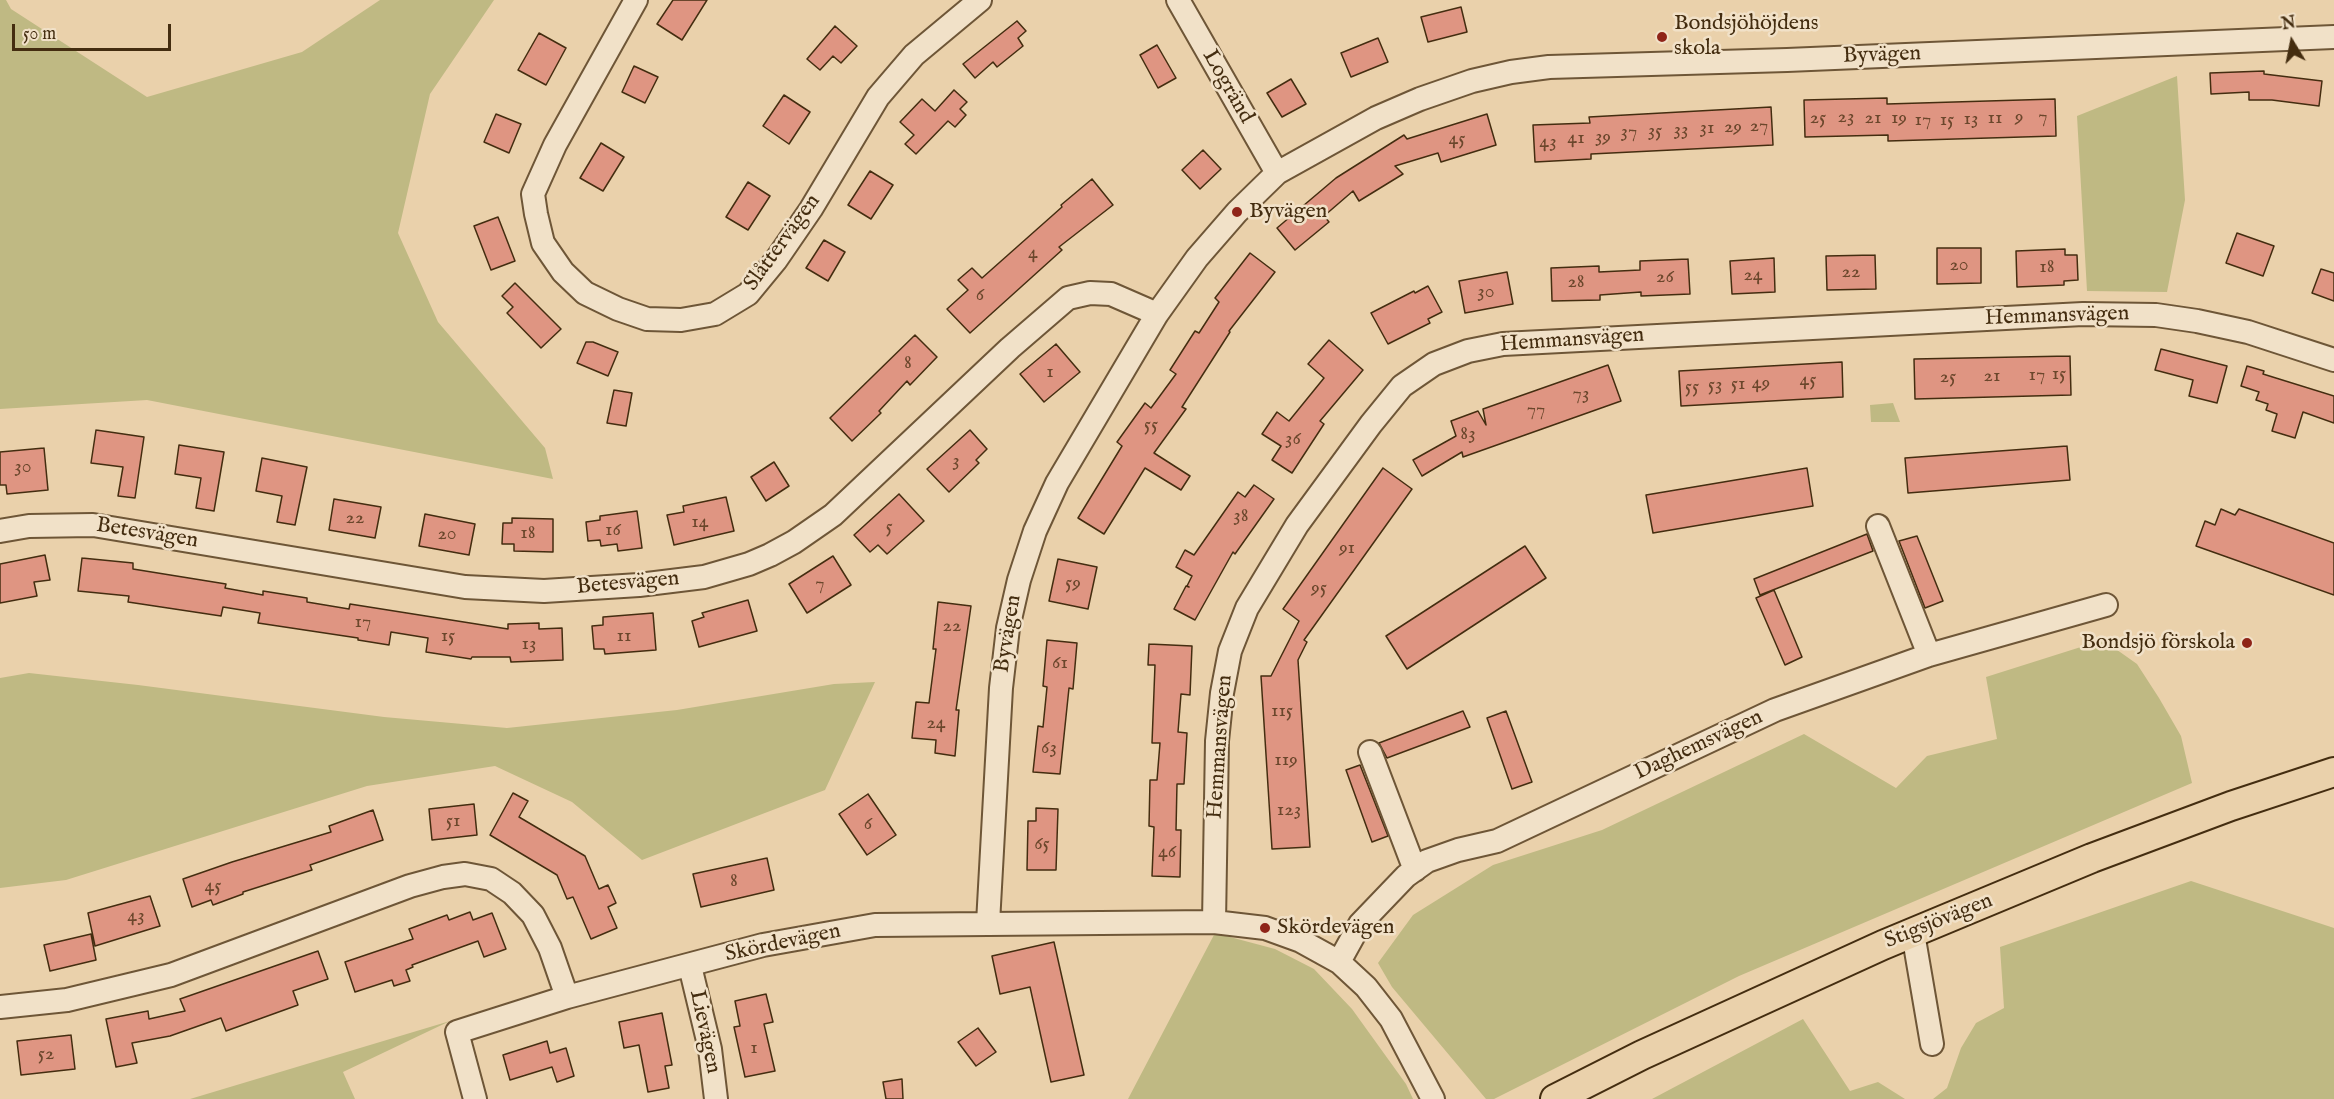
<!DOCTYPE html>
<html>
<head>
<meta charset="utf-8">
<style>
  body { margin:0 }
  #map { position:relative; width:2334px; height:1099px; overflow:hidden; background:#ead1ab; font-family:"IM FELL English",serif }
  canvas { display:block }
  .north { position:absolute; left:2262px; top:12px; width:60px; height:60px; -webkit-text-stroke:4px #f1e1c8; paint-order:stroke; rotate:350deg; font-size:16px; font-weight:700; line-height:24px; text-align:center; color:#442d10 }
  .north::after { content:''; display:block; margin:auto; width:21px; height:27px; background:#442d10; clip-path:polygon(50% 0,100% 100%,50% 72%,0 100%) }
  .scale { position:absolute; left:12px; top:24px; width:159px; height:27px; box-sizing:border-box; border:3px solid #442d10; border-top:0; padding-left:8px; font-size:18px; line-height:21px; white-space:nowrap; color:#442d10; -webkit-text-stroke:4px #f1e1c8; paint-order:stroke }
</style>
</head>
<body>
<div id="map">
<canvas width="2334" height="1099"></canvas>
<div class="north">N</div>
<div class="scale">50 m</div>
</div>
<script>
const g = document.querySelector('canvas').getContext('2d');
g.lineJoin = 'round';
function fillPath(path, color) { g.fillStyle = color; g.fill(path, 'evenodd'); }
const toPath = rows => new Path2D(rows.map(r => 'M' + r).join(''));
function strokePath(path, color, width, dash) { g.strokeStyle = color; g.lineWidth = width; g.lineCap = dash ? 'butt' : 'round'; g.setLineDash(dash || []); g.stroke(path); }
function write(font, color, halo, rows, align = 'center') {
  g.font = font + ' "IM FELL English",serif'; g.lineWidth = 5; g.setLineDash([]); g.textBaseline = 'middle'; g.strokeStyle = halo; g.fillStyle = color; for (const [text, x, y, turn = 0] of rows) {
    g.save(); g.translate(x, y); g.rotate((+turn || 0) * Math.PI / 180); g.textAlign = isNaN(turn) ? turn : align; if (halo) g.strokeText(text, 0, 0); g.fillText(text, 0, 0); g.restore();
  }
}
const green = toPath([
  [0,0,6,0,11,9,147,97,302,52,380,0,494,0,430,94,398,233,438,322,545,448,553,479,147,400,0,409],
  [2177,76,2185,200,2167,292,2087,291,2077,116],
  [1893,403,1900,422,1871,422,1870,405],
  [2103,640,2137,664,2159,698,2181,736,2192,783,1739,976,1494,1099,1486,1099,1392,987,1378,963,1413,915,1493,865,1602,830,1804,734,1896,788,1927,756,1997,739,1986,677],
  [29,673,138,685,384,717,507,728,677,710,834,684,875,682,825,790,642,860,572,802,495,766,367,786,66,880,0,888,0,678],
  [2191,881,2334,928,2334,1099,1933,1099,1947,1088,1961,1048,1976,1023,2004,1008,2000,947],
  [1215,933,1275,949,1314,969,1352,1009,1406,1084,1413,1099,1128,1099],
  [1803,1019,1850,1091,1878,1082,1905,1099,1652,1099],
  [450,1021,343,1072,355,1099,190,1099]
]);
const building = toPath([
  [673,0,707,0,682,40,657,24,673,0],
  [1461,7,1467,32,1428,42,1421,17,1461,7],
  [1017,21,1026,31,1018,38,1023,46,997,67,993,62,975,78,963,64,1017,21],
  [835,26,857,46,841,63,833,56,820,70,807,59,835,26],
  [539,33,566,48,546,85,518,70,539,33],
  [1378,38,1388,62,1351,77,1341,53,1378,38],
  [1157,45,1176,78,1158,88,1140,55,1157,45],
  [634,66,658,77,645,103,622,92,634,66],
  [2264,71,2264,74,2322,81,2319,106,2272,100,2249,100,2249,92,2211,94,2210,73,2264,71],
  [1291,79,1306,104,1282,117,1267,93,1291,79],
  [954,90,967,102,960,109,966,115,955,127,948,121,916,154,905,144,914,135,900,122,922,99,935,111,954,90],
  [784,95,810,112,789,144,763,126,784,95],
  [1887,98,1887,104,2055,99,2056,136,1888,141,1888,135,1805,137,1804,100,1887,98],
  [1771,107,1773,145,1591,154,1591,159,1535,162,1533,125,1590,123,1589,117,1771,107],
  [496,114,521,124,509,153,484,142,496,114],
  [1487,114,1496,145,1441,162,1438,153,1395,166,1403,174,1359,201,1353,191,1324,216,1329,222,1295,250,1277,228,1336,178,1404,135,1407,139,1487,114],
  [601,143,624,157,603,191,580,178,601,143],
  [1203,150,1221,169,1200,189,1182,170,1203,150],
  [870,171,893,185,871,219,848,205,870,171],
  [1092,179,1113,205,1059,247,1062,250,970,333,947,309,968,290,958,280,972,268,982,278,1062,207,1061,205,1092,179],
  [748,182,770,196,748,230,726,217,748,182],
  [498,217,515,261,491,270,474,226,498,217],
  [2237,233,2274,246,2263,276,2226,263,2237,233],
  [824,240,845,252,828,281,806,268,824,240],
  [1937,248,1981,248,1981,283,1937,284,1937,248],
  [2065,249,2065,255,2077,255,2078,280,2064,281,2064,285,2017,287,2016,251,2065,249],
  [1250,253,1275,272,1229,331,1230,332,1182,407,1186,409,1154,453,1190,476,1181,490,1145,468,1104,534,1078,518,1122,446,1117,442,1145,403,1151,408,1176,374,1170,370,1195,331,1199,333,1219,302,1215,298,1250,253],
  [1875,255,1876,289,1827,290,1826,256,1875,255],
  [1774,258,1775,292,1732,294,1730,261,1774,258],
  [1688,259,1690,294,1641,296,1641,292,1600,295,1600,300,1552,301,1551,268,1599,266,1599,272,1640,270,1640,261,1688,259],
  [2321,269,2334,273,2334,301,2312,293,2321,269],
  [1507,272,1513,304,1465,313,1459,281,1507,272],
  [515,283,561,329,541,348,507,313,513,307,502,296,515,283],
  [1428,286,1442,312,1428,319,1430,323,1388,344,1371,313,1414,291,1415,293,1428,286],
  [915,335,937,357,910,385,907,381,879,411,881,413,852,441,830,418,915,335],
  [1329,340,1363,370,1320,421,1324,424,1292,473,1272,460,1281,446,1262,434,1277,412,1289,421,1324,378,1308,364,1329,340],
  [586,342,593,342,618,352,608,376,577,363,586,342],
  [1056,344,1080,372,1044,402,1020,374,1056,344],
  [2161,349,2227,366,2217,403,2189,396,2193,380,2155,370,2161,349],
  [2070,356,2071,395,1915,399,1914,359,2070,356],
  [1842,362,1843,397,1681,406,1679,371,1842,362],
  [1608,365,1621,401,1463,457,1462,452,1422,476,1413,460,1456,436,1451,421,1478,411,1486,425,1483,409,1608,365],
  [2247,366,2264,371,2263,374,2334,396,2334,423,2303,412,2295,438,2272,431,2277,414,2266,410,2268,404,2256,400,2259,392,2241,386,2247,366],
  [614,390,632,393,626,426,607,423,614,390],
  [96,430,144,437,135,498,118,496,123,467,91,463,96,430],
  [970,430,987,449,976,460,979,463,949,492,927,469,970,430],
  [179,445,224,452,214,511,196,508,201,478,175,474,179,445],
  [2067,446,2070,480,1908,493,1905,458,2067,446],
  [44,448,48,490,7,494,6,485,0,485,0,452,44,448],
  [262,458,307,467,295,525,277,522,282,496,256,491,262,458],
  [774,462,789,486,766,501,751,477,774,462],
  [1383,468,1412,489,1304,640,1307,642,1298,660,1310,847,1272,849,1261,676,1271,676,1299,621,1283,609,1383,468],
  [1807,468,1813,506,1653,533,1646,495,1807,468],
  [1254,485,1274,499,1235,554,1233,552,1195,620,1174,609,1186,586,1189,587,1187,586,1192,576,1176,567,1185,550,1194,555,1238,492,1245,497,1254,485],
  [899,494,924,521,887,554,878,545,870,552,854,535,899,494],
  [726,497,734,531,674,545,667,515,684,512,683,506,726,497],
  [334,499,381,507,375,538,329,530,334,499],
  [2221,509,2235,515,2239,509,2334,543,2334,595,2196,546,2205,521,2215,525,2221,509],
  [637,511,642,548,618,551,617,544,601,546,600,540,588,541,586,522,600,520,600,516,637,511],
  [425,514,475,524,469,555,419,546,425,514],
  [512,518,553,519,553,552,514,551,514,544,502,544,503,523,512,523,512,518],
  [1867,534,1873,551,1760,595,1754,579,1867,534],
  [1917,536,1943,601,1925,608,1899,541,1917,536],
  [1525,546,1546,578,1407,669,1386,636,1525,546],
  [45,555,50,580,34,582,37,596,0,603,0,564,45,555],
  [833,556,851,585,807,613,789,584,833,556],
  [82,558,133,563,133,569,226,584,225,588,263,595,263,591,307,598,307,602,349,609,350,604,508,629,508,624,539,623,539,629,562,628,563,660,511,662,510,657,472,657,471,659,426,652,428,638,391,632,389,645,358,640,358,638,258,623,260,613,223,607,221,616,128,602,129,596,78,591,82,558],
  [1058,559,1097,567,1088,609,1049,601,1058,559],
  [1774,590,1802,657,1785,665,1756,598,1774,590],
  [748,600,757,631,699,647,692,621,704,617,702,613,748,600],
  [938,602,971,606,956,710,959,710,955,756,935,753,936,740,912,738,916,702,929,703,936,649,933,649,938,602],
  [653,613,656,650,605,654,604,649,594,649,592,626,603,625,603,617,653,613],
  [1047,640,1077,643,1073,689,1069,688,1060,774,1033,772,1038,726,1043,727,1047,687,1043,686,1047,640],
  [1149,644,1192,646,1190,695,1181,694,1178,732,1187,733,1184,784,1177,784,1176,830,1181,830,1180,877,1152,876,1154,827,1149,826,1150,780,1157,780,1160,743,1152,743,1155,665,1148,665,1149,644],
  [1463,711,1470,727,1387,758,1379,743,1463,711],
  [1506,711,1532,782,1512,789,1487,718,1506,711],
  [1360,765,1388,836,1372,842,1346,770,1360,765],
  [513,793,528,801,519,817,585,856,599,889,608,885,616,903,608,907,617,928,591,939,573,897,567,899,557,875,490,835,513,793],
  [868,794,896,835,867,855,839,814,868,794],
  [474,804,477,835,432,840,429,809,474,804],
  [1036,808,1058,809,1056,870,1027,870,1028,821,1036,821,1036,808],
  [373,810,383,840,310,865,312,870,243,892,243,894,213,905,211,900,192,907,183,879,232,862,331,832,329,826,373,810],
  [767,858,774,890,701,907,693,874,767,858],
  [150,896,160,926,95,946,88,913,150,896],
  [470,912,473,920,492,913,506,949,484,957,478,941,412,965,413,967,406,970,410,981,394,986,392,980,355,992,345,962,413,939,409,929,447,915,449,920,470,912],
  [91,934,96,960,50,971,44,945,91,934],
  [1054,942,1084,1075,1051,1082,1030,987,1000,994,992,956,1054,942],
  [318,951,328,979,293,991,298,1005,226,1031,221,1018,170,1036,132,1043,137,1063,116,1067,106,1019,148,1011,149,1019,185,1011,180,999,318,951],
  [766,994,773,1022,764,1024,775,1071,745,1077,734,1027,740,1026,735,1001,766,994],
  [662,1013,672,1065,665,1066,669,1088,648,1092,639,1045,624,1048,619,1022,662,1013],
  [978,1028,996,1052,976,1066,958,1042,978,1028],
  [71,1035,75,1069,21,1075,17,1041,71,1035],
  [547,1041,550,1053,566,1048,574,1076,557,1082,552,1067,510,1080,503,1055,547,1041],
  [902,1079,903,1099,886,1099,883,1082,902,1079]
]);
const minor = toPath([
  [636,0,555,145,533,194,536,214,543,243,563,272,585,293,618,309,647,319,681,320,715,314,748,294,776,260,811,209,878,97,914,55,980,0],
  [1178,0,1277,173],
  [1878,526,1929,655],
  [0,531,29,526,93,525,465,587,544,591,639,585,704,577,749,564,770,555,794,542,833,515,1010,348,1068,298,1090,293,1111,294,1157,314],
  [1370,752,1415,870],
  [1214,922,1217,741,1222,693,1230,651,1247,608,1297,525,1371,424,1402,386,1434,364,1468,351,1503,344,2083,314,2156,315,2197,321,2248,332,2334,360],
  [988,923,1001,688,1008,628,1019,580,1035,531,1057,483,1157,314,1197,258,1237,212,1277,173,1376,118,1420,99,1472,81,1511,72,1549,67,1787,60,2334,37],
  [1913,933,1932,1044],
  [1339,962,1360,924,1406,876,1427,861,1458,850,1497,841,1775,710,1929,655,2106,605],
  [690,966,710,1049,716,1099],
  [0,1007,67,1000,171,975,410,886,443,877,465,874,491,879,512,893,533,915,550,948,567,997],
  [475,1099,457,1032,567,997,763,945,875,925,1214,922,1265,928,1301,941,1339,962,1366,987,1391,1019,1433,1099]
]);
const major = toPath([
  [1555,1099,1642,1055,1883,945,2092,858,2231,806,2334,772]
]);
const markers = [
  [1662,37,6,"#8f2418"],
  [1237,212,6,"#8f2418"],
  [2247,643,6,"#8f2418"],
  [1265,928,6,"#8f2418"]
];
const numberNames = [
  ["23",1846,118],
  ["9",2019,118],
  ["7",2043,118],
  ["25",1818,119],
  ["21",1873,119],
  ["19",1899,119],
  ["11",1995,119],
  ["13",1971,120],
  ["17",1923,121],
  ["15",1947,121],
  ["27",1759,127],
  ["29",1733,128],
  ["31",1707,129],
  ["33",1681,131],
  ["35",1655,132],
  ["37",1629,133],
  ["39",1603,138],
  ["41",1576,139],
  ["45",1457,140],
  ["43",1548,143],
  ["4",1033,254],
  ["20",1959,266],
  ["18",2047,268],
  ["22",1851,273],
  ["24",1753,276],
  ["26",1665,278],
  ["28",1576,283],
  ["30",1486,293],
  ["6",980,296],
  ["8",908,364],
  ["1",1050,373],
  ["15",2059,375],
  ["17",2037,376],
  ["21",1992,377],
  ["25",1948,378],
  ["45",1808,381],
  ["49",1761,384],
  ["51",1738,385],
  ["53",1715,386],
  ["55",1692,388],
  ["73",1581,395],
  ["77",1536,411],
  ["55",1151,426],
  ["83",1468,435],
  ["36",1293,440],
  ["3",956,462],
  ["30",23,468],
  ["38",1241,517],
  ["22",355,519],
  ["14",700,523],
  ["5",889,528],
  ["16",613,531],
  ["18",528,534],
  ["20",447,535],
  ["91",1347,549],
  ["59",1073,584],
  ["7",820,585],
  ["95",1319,589],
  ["17",363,623],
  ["22",952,627],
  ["15",448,637],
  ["11",624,637],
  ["13",529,645],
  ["61",1060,664],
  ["115",1282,712],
  ["24",936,724],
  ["63",1049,749],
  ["119",1286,761],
  ["123",1289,811],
  ["51",453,822],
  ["6",868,825],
  ["65",1042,845],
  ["46",1167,853],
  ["8",734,882],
  ["45",213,887],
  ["43",136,917],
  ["1",754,1049],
  ["52",46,1055]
];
const poiNames = [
  ["Bondsjöhöjdens",1674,24],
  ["skola",1674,49],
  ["Byvägen",1249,212],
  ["Bondsjö förskola",2235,643,"right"],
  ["Skördevägen",1277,928]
];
const streetNames = [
  ["Byvägen",1882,56,-2],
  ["Logränd",1227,87,60],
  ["Slåttervägen",783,243,-54],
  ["Hemmansvägen",2057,317,-2],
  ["Hemmansvägen",1572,341,-4],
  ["Betesvägen",147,534,9],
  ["Betesvägen",628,584,-5],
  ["Byvägen",1009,634,-81],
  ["Daghemsvägen",1699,746,-25],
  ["Hemmansvägen",1221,747,-86],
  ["Stigsjövägen",1939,922,-22],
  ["Skördevägen",783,944,-12],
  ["Lievägen",704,1032,78]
];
fillPath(green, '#bfb983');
fillPath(building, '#df9582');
strokePath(building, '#442d10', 1.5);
strokePath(minor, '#6e5637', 26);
strokePath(major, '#442d10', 32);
strokePath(minor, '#f1e1c8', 22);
strokePath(major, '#ead1ab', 28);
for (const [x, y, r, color] of markers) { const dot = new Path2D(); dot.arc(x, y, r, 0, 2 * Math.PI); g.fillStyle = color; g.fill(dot); strokePath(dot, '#f1e1c8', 2); }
write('20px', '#6b472c', null, numberNames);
write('22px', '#442d10', '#f1e1c8', poiNames, 'left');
write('22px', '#442d10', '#f1e1c8', streetNames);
</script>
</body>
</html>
